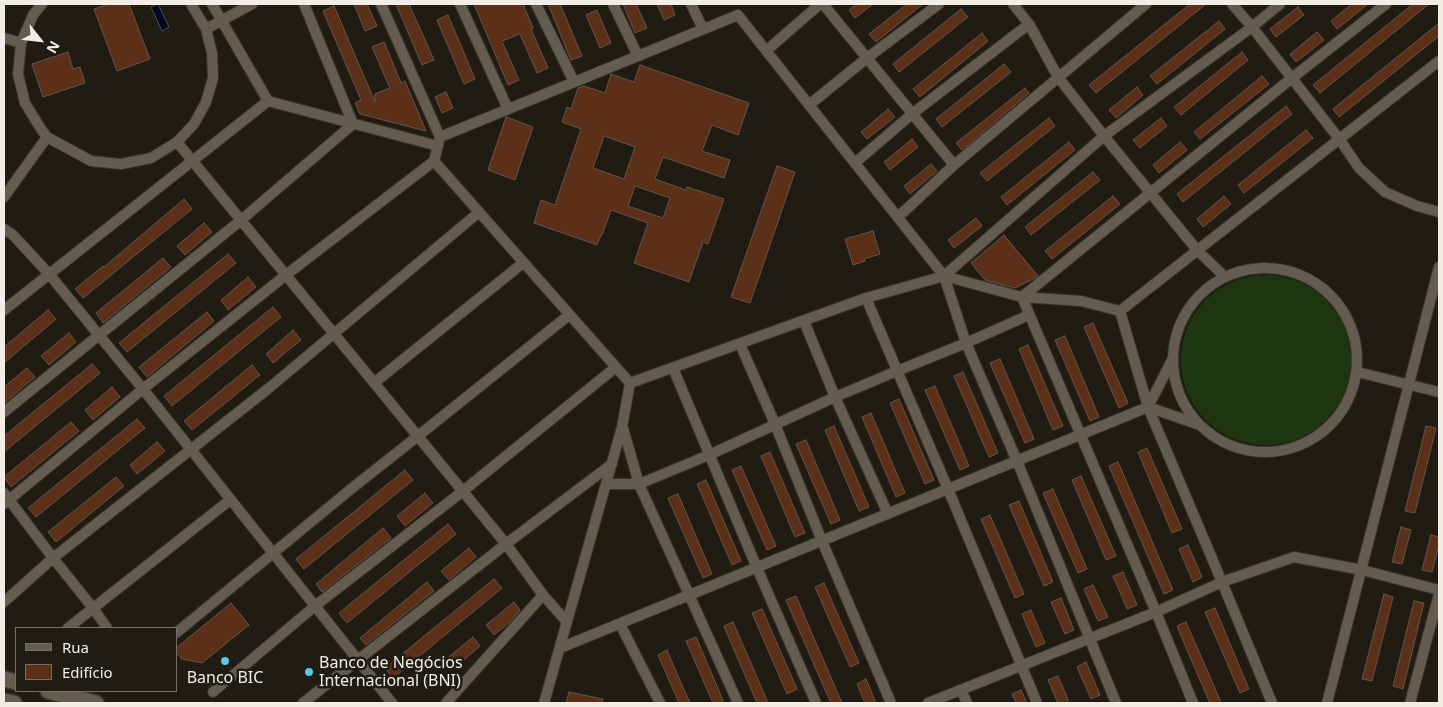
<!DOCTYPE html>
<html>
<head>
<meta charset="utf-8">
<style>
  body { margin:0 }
  #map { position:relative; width:1443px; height:707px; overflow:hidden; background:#211c11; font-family:"Noto Sans",sans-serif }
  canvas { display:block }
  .frame { position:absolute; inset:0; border:5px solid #f2eee7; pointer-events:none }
  .legend { position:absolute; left:15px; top:627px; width:162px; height:65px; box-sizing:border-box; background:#211c11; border:1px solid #757067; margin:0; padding:6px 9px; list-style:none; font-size:15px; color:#f2eee7 }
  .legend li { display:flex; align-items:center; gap:10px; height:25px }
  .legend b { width:25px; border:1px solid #757067 }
  .north { position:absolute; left:15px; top:15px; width:50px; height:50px; -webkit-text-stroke:4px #211c11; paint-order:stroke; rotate:119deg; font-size:14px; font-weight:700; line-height:20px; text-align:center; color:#f2eee7 }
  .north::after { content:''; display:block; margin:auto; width:18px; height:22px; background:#f2eee7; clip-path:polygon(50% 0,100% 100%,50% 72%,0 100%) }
</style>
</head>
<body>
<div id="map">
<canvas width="1443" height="707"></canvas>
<div class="frame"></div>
<ul class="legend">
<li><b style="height:6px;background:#635c4f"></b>Rua</li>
<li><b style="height:14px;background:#5b2f18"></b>Edifício</li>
</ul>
<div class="north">N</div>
</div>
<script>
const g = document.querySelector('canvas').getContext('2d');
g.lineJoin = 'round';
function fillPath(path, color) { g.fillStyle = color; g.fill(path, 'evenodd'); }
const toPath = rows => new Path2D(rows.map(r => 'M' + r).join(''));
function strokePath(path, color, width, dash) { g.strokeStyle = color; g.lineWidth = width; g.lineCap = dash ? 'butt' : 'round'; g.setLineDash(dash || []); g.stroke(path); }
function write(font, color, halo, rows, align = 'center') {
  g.font = font + ' "Noto Sans",sans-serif'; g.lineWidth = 5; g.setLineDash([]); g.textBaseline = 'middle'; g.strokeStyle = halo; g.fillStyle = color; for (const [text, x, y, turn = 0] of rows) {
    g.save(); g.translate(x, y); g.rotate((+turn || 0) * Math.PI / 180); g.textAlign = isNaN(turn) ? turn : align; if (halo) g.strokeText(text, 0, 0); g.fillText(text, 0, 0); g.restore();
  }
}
const green = toPath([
  '1181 360a85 85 0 1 1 170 0a85 85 0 1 1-170 0Z'
]);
const water = toPath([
  [158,4,169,27,162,31,151,7,158,4]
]);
const building = toPath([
  [109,4,129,4,150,59,117,71,94,9,109,4],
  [354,4,367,4,377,26,365,31,354,4],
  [396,4,409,4,434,60,422,65,396,4],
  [474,4,523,4,533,28,531,29,548,68,537,73,520,34,502,41,519,80,508,85,474,4],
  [548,4,560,4,582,56,571,60,548,4],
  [623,4,636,4,647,28,635,33,623,4],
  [657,4,671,4,675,15,664,20,657,4],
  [857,4,873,4,855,18,849,10,857,4],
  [907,4,923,4,876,42,869,34,907,4],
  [1190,4,1206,4,1096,93,1089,85,1190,4],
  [1352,4,1368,4,1337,29,1331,21,1352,4],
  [1413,4,1429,4,1320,93,1313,85,1413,4],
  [334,6,375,102,375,94,390,88,372,47,384,42,401,83,405,81,426,131,360,114,355,103,361,100,323,11,334,6],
  [1298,7,1304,15,1276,37,1270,29,1298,7],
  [961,9,968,17,899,72,893,64,961,9],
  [597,10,611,43,600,48,586,15,597,10],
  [448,15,475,79,464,84,437,20,448,15],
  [1219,21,1225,29,1157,84,1150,76,1219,21],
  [1439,23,1439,36,1339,117,1333,109,1439,23],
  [1317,32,1324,40,1296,62,1290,54,1317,32],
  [982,33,988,41,920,97,913,89,982,33],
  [68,52,73,69,80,67,85,83,43,97,32,64,68,52],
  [1242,52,1248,60,1181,115,1174,107,1242,52],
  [1004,64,1011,72,942,127,936,119,1004,64],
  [640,65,749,103,738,135,712,125,702,151,730,160,724,178,663,157,655,179,686,190,687,187,724,199,708,244,703,242,689,282,634,263,648,223,611,210,602,235,601,235,597,245,534,223,541,200,555,205,581,129,562,122,567,107,571,109,578,88,584,86,605,93,611,74,634,82,640,65],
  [604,136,635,147,624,179,593,168,604,136],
  [635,186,670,198,663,218,628,206,635,186],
  [1262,76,1269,84,1200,139,1194,132,1262,76],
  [1137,87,1143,95,1116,118,1109,110,1137,87],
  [1025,88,1029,93,962,150,956,143,1025,88],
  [446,92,453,108,442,113,435,97,446,92],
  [1286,106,1292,114,1183,202,1177,194,1286,106],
  [888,109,895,117,867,139,861,132,888,109],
  [506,117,533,127,515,180,488,170,506,117],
  [1049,118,1055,126,987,181,980,173,1049,118],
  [1161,118,1167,126,1140,148,1133,140,1161,118],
  [1306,130,1313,138,1244,193,1238,185,1306,130],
  [912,139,918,147,890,170,884,162,912,139],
  [1069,142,1075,150,1007,205,1001,197,1069,142],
  [1180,142,1187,150,1159,173,1153,165,1180,142],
  [931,164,937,171,910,194,904,186,931,164],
  [777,166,795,172,750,303,731,297,777,166],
  [1093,172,1100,180,1031,235,1025,227,1093,172],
  [1113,196,1120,204,1052,259,1045,251,1113,196],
  [1224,196,1231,204,1203,227,1197,219,1224,196],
  [184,199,192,209,83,298,75,289,103,266,104,267,184,199],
  [976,218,982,226,954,248,948,240,976,218],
  [204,223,212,232,185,255,177,246,204,223],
  [873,231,880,254,864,259,865,261,853,265,845,239,873,231],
  [1004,235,1038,276,1031,280,1015,288,985,280,971,263,1004,235],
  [228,254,236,263,127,352,119,343,228,254],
  [163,258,171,267,103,323,96,313,163,258],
  [248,277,256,287,228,310,221,300,248,277],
  [273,307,281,317,172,406,164,396,273,307],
  [48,310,56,319,4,363,4,347,48,310],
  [207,312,214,321,147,377,139,367,207,312],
  [1093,323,1128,403,1119,408,1084,327,1093,323],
  [293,330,301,340,273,363,266,354,293,330],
  [69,333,76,342,49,365,41,356,69,333],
  [1065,336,1099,417,1090,421,1055,340,1065,336],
  [1028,345,1063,426,1053,430,1019,349,1028,345],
  [1000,359,1034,439,1025,443,990,363,1000,359],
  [92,364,100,373,4,452,4,436,92,364],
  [252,365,260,375,192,430,184,421,252,365],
  [27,368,35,377,4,403,4,387,27,368],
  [963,372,998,453,989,457,954,376,963,372],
  [935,386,969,466,960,470,925,390,935,386],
  [112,387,120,397,93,420,85,410,112,387],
  [899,399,934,480,925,484,890,403,899,399],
  [871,413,905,493,896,497,862,417,871,413],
  [137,419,145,428,36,517,28,508,137,419],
  [71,422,79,431,11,487,4,477,71,422],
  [834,426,869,507,859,511,825,430,834,426],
  [1426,426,1436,428,1415,513,1405,511,1426,426],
  [806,440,840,520,831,524,796,444,806,440],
  [157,442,165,451,137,474,130,465,157,442],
  [1147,448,1182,529,1172,533,1138,452,1147,448],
  [770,452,805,533,795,537,761,456,770,452],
  [1118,462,1173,590,1164,594,1109,466,1118,462],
  [741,466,776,546,767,550,732,470,741,466],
  [405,470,413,480,304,569,296,559,405,470],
  [1081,476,1116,556,1106,560,1072,480,1081,476],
  [116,477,124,486,56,542,48,532,116,477],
  [706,480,741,561,732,565,697,484,706,480],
  [1053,489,1087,569,1078,573,1043,493,1053,489],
  [425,493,433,503,405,526,397,516,425,493],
  [678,494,712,574,703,578,668,498,678,494],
  [1019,501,1053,582,1044,586,1009,505,1019,501],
  [990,515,1024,594,1015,598,981,519,990,515],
  [448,524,456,534,347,623,339,613,448,524],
  [1401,527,1411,530,1402,564,1392,562,1401,527],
  [383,528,391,538,322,592,316,584,383,528],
  [1431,535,1439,537,1439,545,1432,572,1422,570,1431,535],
  [1188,545,1202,577,1193,582,1179,549,1188,545],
  [469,548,476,557,449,580,441,571,469,548],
  [1123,572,1137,605,1127,609,1113,576,1123,572],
  [494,579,502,588,393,678,385,668,494,579],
  [427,582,434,591,366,645,360,638,427,582],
  [824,583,859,663,850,667,815,587,824,583],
  [1093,585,1108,617,1098,621,1084,589,1093,585],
  [1384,594,1393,597,1372,681,1362,679,1384,594],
  [796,596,810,629,842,703,831,703,822,683,786,600,796,596],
  [1061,598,1074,630,1065,634,1051,602,1061,598],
  [1414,601,1424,603,1403,689,1393,686,1414,601],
  [514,602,520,610,510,622,494,635,486,625,514,602],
  [231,603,249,625,202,663,182,659,176,652,176,648,231,603],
  [1215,608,1249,689,1240,693,1205,612,1215,608],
  [762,609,797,689,787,694,752,613,762,609],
  [1031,610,1045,643,1036,647,1022,614,1031,610],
  [733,622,754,670,768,703,757,703,731,643,724,626,733,622],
  [1186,622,1214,686,1221,703,1210,703,1193,664,1177,626,1186,622],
  [473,637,480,646,453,669,445,660,473,637],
  [696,637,703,653,724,703,713,703,693,657,686,641,696,637],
  [667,650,674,667,690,703,679,703,658,655,667,650],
  [1086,662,1100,695,1091,699,1077,667,1086,662],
  [1058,676,1065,692,1069,703,1058,703,1048,680,1058,676],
  [866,679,873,696,876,703,865,703,857,684,866,679],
  [1021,690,1027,703,1016,703,1012,694,1021,690],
  [569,692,603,699,602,703,566,703,569,692]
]);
const minor = toPath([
  [42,4,33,15,21,43,18,74,25,103,41,129,47,137,91,161,121,164,151,158,177,142,194,124,206,102,213,78,212,53,206,29,191,4],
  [212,4,268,101,438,146],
  [381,4,440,137],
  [460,4,508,109],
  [536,4,574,82],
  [613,4,638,56],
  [691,4,703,29],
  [823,4,954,165],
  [1013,4,1029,24,1058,77,1104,136,1197,250,1224,276],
  [1232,4,1252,27,1340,140,1359,168,1385,192,1417,206,1439,212],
  [738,15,944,276,966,343,1017,461,1116,703],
  [206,29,252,4],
  [4,38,21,43],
  [766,51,820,4],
  [809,105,867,58,939,4],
  [177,142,506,544,543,595,567,622],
  [855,163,912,114,1029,24],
  [4,197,47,137],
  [898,217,954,165,1146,4],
  [4,229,13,235,49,274,143,389,392,703],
  '1173 360a92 92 0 1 1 184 0a92 92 0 1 1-184 0Z',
  [944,276,1022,297,1081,301,1120,311],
  [866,298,948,489,1037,703],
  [4,310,268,101],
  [1120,311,1148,407,1222,582,1272,703],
  [1120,311,1439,61],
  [804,321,835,397,888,514],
  [740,344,775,424,822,541,891,703],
  [673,368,757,568,816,703],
  [1357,372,1439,392],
  [374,383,523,263],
  [630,383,866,298,944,276,1104,136,1252,27,1280,4],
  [630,383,434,161,440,137,738,15],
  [1148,407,1197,424],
  [4,412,240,221,353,124,304,4],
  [623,428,639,484,738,703],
  [606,484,639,484,709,455,835,397,897,371,966,343,1029,315],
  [4,493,53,558,93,608,107,628],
  [4,504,143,389,286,275,434,161],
  [4,602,53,558,269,388,478,213],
  [620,624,660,703],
  [68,628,230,500],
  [176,633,351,489,418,436,569,315],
  [560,648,1148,407,1172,360],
  [961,690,967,703],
  [213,692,315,606,463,491,616,367],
  [303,703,506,544,612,464],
  [446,703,543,595],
  [544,703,622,427,630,383],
  [928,703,1156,612,1222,582,1294,557,1362,570,1439,590],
  [1193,703,1156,612,1022,297,1292,78,1386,4],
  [1327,703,1439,267],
  [1410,703,1439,594]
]);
const secondary = toPath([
  [4,679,16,682],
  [48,691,96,703],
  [4,701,14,703]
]);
const markers = [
  [225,661,5,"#55cadf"],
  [309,672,5,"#55cadf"]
];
const poiNames = [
  ["Banco de Negócios",319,663],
  ["Internacional (BNI)",319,681],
  ["Banco BIC",225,678,"center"]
];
fillPath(green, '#1d3610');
fillPath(water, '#000a1a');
strokePath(water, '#494e58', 1);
fillPath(building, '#5b2f18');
strokePath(building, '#63554e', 1);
strokePath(minor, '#39342f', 12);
strokePath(secondary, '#39342f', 18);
strokePath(minor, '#635c4f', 10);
strokePath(secondary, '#635c4f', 15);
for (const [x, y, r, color] of markers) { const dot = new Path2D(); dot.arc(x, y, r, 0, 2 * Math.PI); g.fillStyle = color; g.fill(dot); strokePath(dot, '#211c11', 2); }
write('16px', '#f2eee7', '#211c11', poiNames, 'left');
</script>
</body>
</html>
